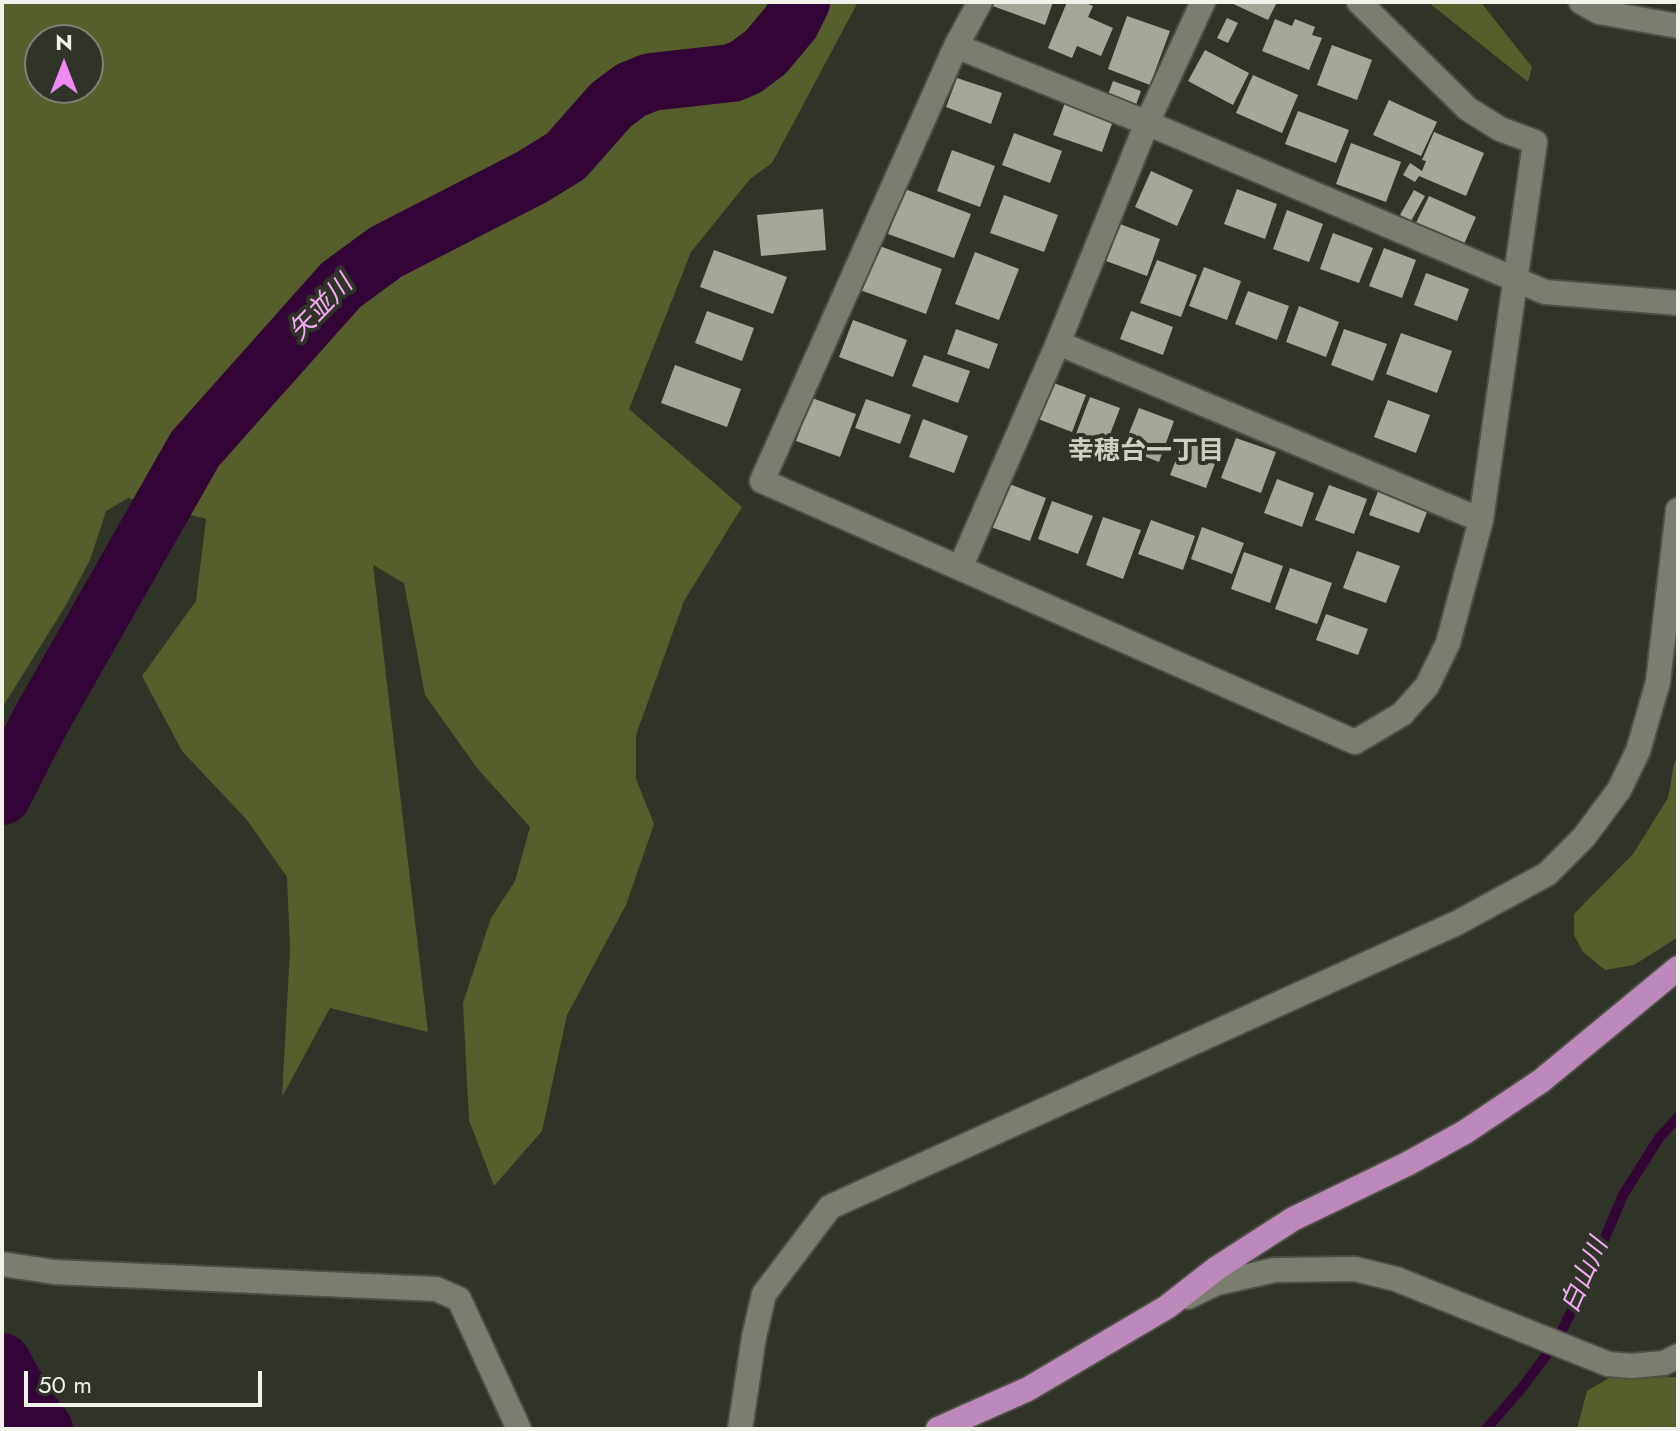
<!DOCTYPE html>
<html>
<head>
<meta charset="utf-8">
<style>
  body { margin:0 }
  #map { position:relative; width:1680px; height:1431px; overflow:hidden; background:#303327; font-family:Jost,sans-serif }
  canvas { display:block }
  .frame { position:absolute; inset:0; border:4px solid #f1f3eb; pointer-events:none }
  .north { position:absolute; left:24px; top:24px; width:80px; height:80px; box-sizing:border-box; background:#303327; border:2px solid #7d8075; border-radius:50%; rotate:0deg; font-size:22px; font-weight:700; line-height:32px; text-align:center; color:#f1f3eb }
  .north::after { content:''; display:block; margin:auto; width:28px; height:36px; background:#f18af4; clip-path:polygon(50% 0,100% 100%,50% 72%,0 100%) }
  .scale { position:absolute; left:24px; top:1371px; width:238px; height:36px; box-sizing:border-box; border:4px solid #f1f3eb; border-top:0; padding-left:10px; font-size:24px; line-height:28px; white-space:nowrap; color:#f1f3eb; -webkit-text-stroke:6px #303327; paint-order:stroke }
</style>
</head>
<body>
<div id="map">
<canvas width="1680" height="1431"></canvas>
<div class="frame"></div>
<div class="north">N</div>
<div class="scale">50 m</div>
</div>
<script>
const g = document.querySelector('canvas').getContext('2d');
g.lineJoin = 'round';
function fillPath(path, color) { g.fillStyle = color; g.fill(path, 'evenodd'); }
const toPath = rows => new Path2D(rows.map(r => 'M' + r).join(''));
function strokePath(path, color, width, dash) { g.strokeStyle = color; g.lineWidth = width; g.lineCap = dash ? 'butt' : 'round'; g.setLineDash(dash || []); g.stroke(path); }
function write(font, color, halo, rows, align = 'center') {
  g.font = font + ' Jost,"Noto Sans JP",sans-serif'; g.lineWidth = 8; g.setLineDash([]); g.textBaseline = 'middle'; g.strokeStyle = halo; g.fillStyle = color; for (const [text, x, y, turn = 0] of rows) {
    g.save(); g.translate(x, y); g.rotate((+turn || 0) * Math.PI / 180); g.textAlign = isNaN(turn) ? turn : align; if (halo) g.strokeText(text, 0, 0); g.fillText(text, 0, 0); g.restore();
  }
}
const green = toPath([
  [2,2,858,2,772,163,750,179,691,252,629,409,742,507,684,601,636,735,636,779,654,824,626,905,567,1015,542,1131,494,1186,469,1120,463,1003,491,918,515,881,530,827,477,768,425,695,404,583,373,565,428,1032,330,1008,282,1097,290,949,287,877,247,820,182,751,142,676,196,601,206,519,128,498,106,511,90,560,66,605,2,708],
  [40,40,88,40,88,88,40,88],
  [1428,2,1485,2,1483,5,1532,67,1528,82],
  [1678,756,1678,937,1634,965,1605,970,1583,952,1574,935,1574,914,1633,854,1668,798,1674,764],
  [1678,1377,1678,1429,1577,1429,1587,1391,1609,1378]
]);
const stream = toPath([
  [1486,1429,1521,1389,1557,1341,1593,1266,1623,1195,1659,1138,1678,1117]
]);
const river = toPath([
  [2,796,41,720,195,449,341,285,386,252,532,177,566,156,611,105,631,90,651,82,732,73,746,67,766,52,791,22,801,2],
  [2,1362,28,1409,44,1429]
]);
const building = toPath([
  [991,2,1053,2,1045,25,990,5],
  [1067,2,1083,2,1093,6,1088,17,1113,28,1101,56,1077,46,1072,58,1048,48],
  [1229,2,1277,2,1268,20],
  [1127,16,1170,31,1150,85,1108,69],
  [1227,18,1238,23,1228,43,1217,38],
  [1275,19,1292,26,1295,19,1315,27,1312,35,1322,38,1309,70,1262,51],
  [1332,45,1372,60,1357,100,1317,85],
  [1205,50,1249,73,1233,105,1188,81],
  [1253,75,1298,95,1282,133,1236,113],
  [957,78,1002,93,991,124,946,107],
  [1113,81,1141,91,1133,113,1105,103],
  [1066,100,1114,118,1102,152,1053,135],
  [1389,100,1437,122,1421,156,1373,135],
  [1298,111,1349,130,1336,163,1285,144],
  [1434,132,1484,153,1466,196,1419,176,1415,182,1403,175,1410,163,1422,171,1426,161,1422,160],
  [1014,133,1062,151,1050,183,1002,165],
  [1351,143,1401,162,1386,202,1336,184],
  [952,150,995,166,980,207,937,191],
  [1151,171,1193,190,1177,226,1135,207],
  [905,189,971,214,954,258,888,234],
  [1237,189,1277,204,1265,239,1224,224],
  [1414,190,1425,196,1411,221,1400,215],
  [1004,195,1058,215,1044,252,990,233],
  [1429,196,1476,217,1460,253,1412,231],
  [823,209,826,250,761,256,757,215],
  [1287,210,1323,224,1309,262,1273,249],
  [1120,224,1160,239,1147,276,1106,261],
  [1333,233,1373,248,1359,283,1320,269],
  [877,245,942,269,926,314,860,290],
  [1384,248,1416,260,1402,298,1369,286],
  [714,250,787,277,773,314,700,287],
  [975,252,1019,269,999,320,955,304],
  [1157,260,1197,275,1181,317,1140,303],
  [1204,267,1241,281,1227,320,1189,306],
  [1426,273,1469,289,1457,321,1414,305],
  [1248,291,1289,306,1277,340,1235,324],
  [1299,306,1339,322,1326,357,1286,342],
  [707,311,754,328,742,361,695,343],
  [1131,311,1173,327,1163,355,1120,339],
  [853,320,907,340,893,377,839,357],
  [956,329,998,344,989,369,947,354],
  [1344,329,1387,344,1373,381,1331,365],
  [1401,333,1452,351,1437,393,1386,374],
  [924,355,970,371,958,403,912,386],
  [675,365,741,389,727,427,661,403],
  [1051,382,1086,395,1072,432,1038,419],
  [1090,397,1120,408,1106,445,1076,434],
  [812,398,856,414,840,457,796,441],
  [866,399,911,415,900,444,855,428],
  [1388,400,1430,415,1416,453,1374,437],
  [1139,408,1174,421,1159,462,1123,448],
  [923,419,968,436,954,473,909,457],
  [1185,437,1220,450,1206,488,1170,475],
  [1236,438,1276,452,1261,493,1221,478],
  [1277,479,1314,493,1302,527,1264,513],
  [1004,482,1046,498,1030,541,988,526],
  [1329,485,1367,499,1354,534,1315,520],
  [1380,486,1430,504,1419,533,1369,515],
  [1052,501,1093,516,1078,554,1038,539],
  [1103,517,1141,530,1123,579,1086,565],
  [1151,520,1195,536,1183,570,1138,554],
  [1202,527,1244,543,1232,574,1191,559],
  [1357,551,1400,566,1386,603,1343,588],
  [1244,552,1283,566,1270,603,1231,589],
  [1290,568,1332,583,1317,624,1275,609],
  [1326,614,1368,629,1358,655,1316,640]
]);
const minor = toPath([
  [980,2,956,46,762,481,1355,742,1402,714,1427,686,1448,643,1481,520,1535,142,1500,129,1468,109,1359,2],
  [1581,2,1599,12,1678,26],
  [956,46,1147,123,1545,292,1678,303],
  [1058,343,1481,520],
  [960,568,1058,343,1147,123,1203,2],
  [2,1264,54,1272,436,1289,459,1299,519,1429],
  [1188,1297,1217,1283,1275,1270,1355,1269,1396,1279,1608,1364,1631,1366,1664,1363,1678,1356],
  [740,1429,754,1337,764,1294,830,1207,1457,923,1547,874,1584,837,1619,790,1638,751,1658,682,1678,510]
]);
const major = toPath([
  [938,1429,1028,1389,1167,1307,1217,1268,1293,1219,1407,1164,1465,1132,1541,1081,1678,968]
]);
const waterNames = [
  ["矢並川",322,309,-46],
  ["白山川",1586,1276,-66]
];
const neighbourhoodNames = [
  ["幸穂台一丁目",1146,453]
];
fillPath(green, '#565f2c');
strokePath(stream, '#330436', 10);
strokePath(river, '#330436', 58);
fillPath(building, '#a5a899');
strokePath(minor, '#4c4f44', 28);
strokePath(major, '#4c4f44', 28);
strokePath(minor, '#7a7d6f', 24);
strokePath(major, '#bd88ba', 24);
write('italic 26px', '#f4aaf5', '#303327', waterNames);
write('bold 26px', '#cdd0c1', '#303327', neighbourhoodNames);
</script>
</body>
</html>
